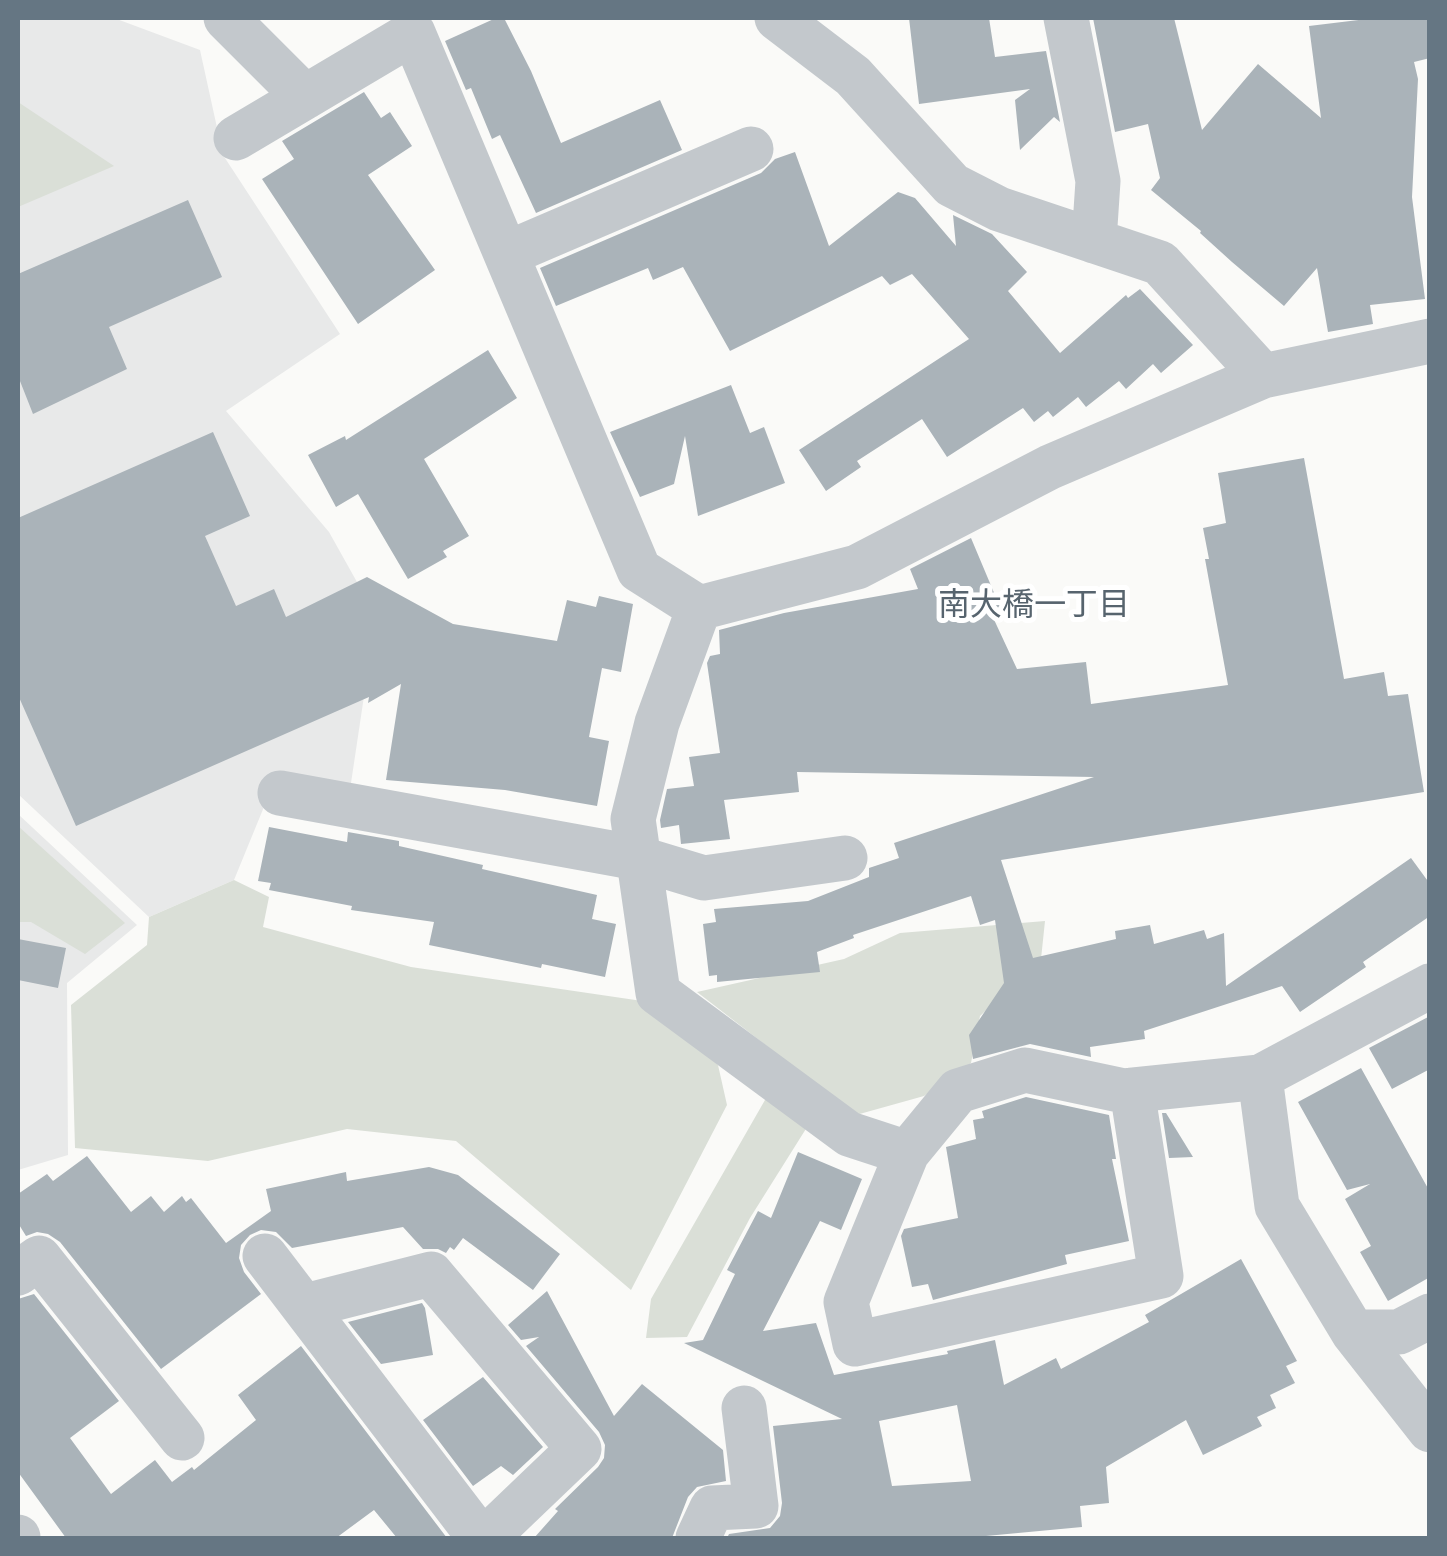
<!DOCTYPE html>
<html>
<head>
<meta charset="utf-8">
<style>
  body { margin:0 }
  #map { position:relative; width:1447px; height:1556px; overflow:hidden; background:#fafaf8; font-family:"Sofia Sans Condensed",sans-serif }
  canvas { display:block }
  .frame { position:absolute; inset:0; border:20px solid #657683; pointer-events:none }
</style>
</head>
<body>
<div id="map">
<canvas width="1447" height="1556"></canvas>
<div class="frame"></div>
</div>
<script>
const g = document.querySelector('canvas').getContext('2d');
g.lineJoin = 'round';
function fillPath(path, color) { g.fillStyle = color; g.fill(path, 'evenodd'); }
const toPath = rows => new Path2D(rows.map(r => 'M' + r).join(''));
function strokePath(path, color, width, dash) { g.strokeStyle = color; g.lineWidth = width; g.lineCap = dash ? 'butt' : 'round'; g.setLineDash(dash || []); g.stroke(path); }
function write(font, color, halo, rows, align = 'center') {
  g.font = font + ' "Sofia Sans Condensed","Noto Sans JP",sans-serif'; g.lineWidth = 10; g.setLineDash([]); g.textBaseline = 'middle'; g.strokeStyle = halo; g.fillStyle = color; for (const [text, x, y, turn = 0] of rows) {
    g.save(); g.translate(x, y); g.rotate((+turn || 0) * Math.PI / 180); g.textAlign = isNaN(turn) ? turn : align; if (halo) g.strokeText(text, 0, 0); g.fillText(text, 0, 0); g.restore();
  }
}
const built = toPath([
  [18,18,114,18,200,50,223,155,340,334,226,411,329,532,376,616,351,783,275,780,234,880,149,917,18,794],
  [18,814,137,925,67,983,68,1155,18,1170]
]);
const green = toPath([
  [18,102,114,166,18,207],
  [18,826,125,923,85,954,31,922,18,922],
  [234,880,269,897,263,927,411,967,649,1002,718,1065,727,1105,631,1290,456,1141,347,1129,208,1161,75,1148,71,1005,147,945,149,917],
  [1045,921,1041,959,980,1016,971,1063,924,1096,856,1115,697,992,844,959,900,933],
  [769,1093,809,1124,750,1218,687,1337,646,1338,651,1299]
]);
const building = toPath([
  [496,18,504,18,531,71,561,143,660,100,682,150,536,213,500,135,492,139,471,88,466,90,445,41],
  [909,18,989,18,995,57,1046,51,1060,122,1054,117,1020,150,1015,100,1030,89,919,104],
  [1093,18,1174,18,1202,130,1258,64,1321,118,1309,26,1375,18,1430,18,1430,58,1414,62,1418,79,1412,197,1425,299,1370,305,1373,324,1328,332,1317,268,1284,306,1232,262,1200,233,1201,231,1151,190,1160,178,1148,124,1115,132],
  [364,92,381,118,390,112,412,146,368,175,435,270,358,324,262,179,294,159,282,141],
  [795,152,829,246,898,192,915,198,956,246,953,215,992,234,1027,272,1008,291,1060,353,1126,295,1128,298,1140,289,1193,345,1161,373,1153,364,1126,389,1119,381,1086,407,1078,397,1053,417,1048,411,1034,422,1023,408,947,457,922,419,857,461,861,467,826,491,799,450,969,339,912,274,890,285,882,276,730,351,683,267,653,280,648,268,556,306,540,268,761,173,775,159],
  [188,200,222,277,109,327,127,369,33,414,18,376,18,274],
  [488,350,517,398,424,459,469,536,443,551,447,557,408,579,358,494,336,507,308,455,345,436,346,440],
  [731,385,750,433,764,427,785,483,698,516,685,436,674,484,640,497,610,432],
  [213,432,250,516,205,536,236,606,274,589,286,617,367,577,453,624,557,641,567,600,596,607,599,596,633,604,621,672,602,668,589,737,609,741,597,806,505,790,386,780,401,684,368,703,369,697,76,826,18,695,18,518],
  [1304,458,1344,679,1384,672,1388,696,1408,694,1424,792,1001,860,1033,958,1116,939,1115,931,1150,925,1154,944,1204,930,1207,939,1224,933,1226,986,1411,858,1430,884,1430,916,1363,962,1366,967,1300,1012,1282,986,1144,1031,1145,1039,1090,1047,1091,1057,1030,1044,973,1059,969,1035,1004,983,995,920,980,925,971,896,853,935,854,938,817,952,820,972,717,982,717,975,709,976,703,924,716,922,714,909,808,901,869,877,869,868,899,858,894,843,1094,777,797,772,799,792,724,800,730,839,681,844,679,825,661,828,660,820,667,789,694,786,689,757,720,753,707,663,710,656,720,654,719,630,784,613,918,589,910,569,971,538,1000,607,990,611,1017,669,1086,662,1091,704,1228,685,1205,559,1209,559,1203,528,1226,523,1218,473],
  [269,827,347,842,348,832,399,841,399,846,483,865,482,869,597,895,592,919,616,924,605,977,542,964,541,968,429,945,434,922,351,910,352,906,269,890,271,883,258,881],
  [18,939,66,948,58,988,18,980],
  [1430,1016,1430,1069,1392,1089,1369,1048],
  [1361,1068,1430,1192,1430,1277,1388,1301,1360,1252,1371,1246,1345,1199,1370,1184,1347,1190,1298,1102],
  [1026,1097,1109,1115,1116,1159,1112,1159,1129,1241,1065,1255,1067,1264,933,1300,928,1284,912,1287,901,1236,904,1229,958,1218,946,1147,976,1139,973,1120,984,1118,982,1111],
  [1162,1113,1166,1113,1193,1157,1169,1158],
  [798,1152,862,1179,841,1230,820,1221,763,1331,816,1323,834,1375,948,1354,947,1351,995,1340,1004,1385,1056,1358,1061,1369,1149,1322,1145,1315,1241,1259,1297,1361,1286,1366,1295,1383,1270,1395,1276,1408,1257,1417,1262,1426,1203,1455,1186,1420,1106,1467,1109,1503,1080,1506,1082,1527,986,1536,986,1538,727,1538,729,1534,770,1528,780,1516,782,1503,773,1426,842,1419,684,1343,703,1340,735,1274,727,1270,758,1211,771,1218],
  [957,1405,971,1481,892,1486,879,1421],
  [87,1156,131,1212,151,1196,164,1212,182,1196,186,1202,191,1198,226,1243,271,1211,266,1189,346,1172,347,1181,429,1167,458,1175,560,1254,533,1290,463,1238,454,1250,450,1247,446,1253,438,1249,423,1249,403,1227,292,1248,276,1232,261,1230,250,1235,241,1245,239,1258,244,1272,261,1294,161,1369,60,1242,48,1234,37,1232,26,1236,18,1223,18,1194,47,1174,53,1181],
  [547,1291,614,1416,642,1384,723,1450,726,1481,697,1487,688,1497,672,1538,534,1538,558,1511,555,1509,598,1467,604,1458,605,1445,599,1432,526,1346,539,1337,521,1340,508,1325],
  [34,1294,119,1401,70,1438,111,1494,155,1460,172,1482,192,1467,194,1470,256,1420,238,1395,301,1346,447,1538,397,1538,374,1510,336,1538,66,1538,18,1472,18,1299],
  [422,1303,425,1308,433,1355,381,1364,348,1322],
  [483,1377,543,1447,513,1475,501,1466,473,1486,423,1420]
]);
const minor = toPath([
  [226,18,305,97],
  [777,18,853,76,952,185,999,209,1160,263,1263,376,1430,341],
  [1066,18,1098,181,1094,241],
  [236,138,413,33,639,570,699,608],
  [506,254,751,149],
  [1263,376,1050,467,857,567,699,608,657,723,633,819,658,993,849,1134,907,1153,958,1091,1025,1070,1124,1091,1260,1077,1277,1206,1353,1332,1430,1430],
  [280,793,638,858,704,878,845,858],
  [1260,1077,1430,986],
  [907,1153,846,1302,855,1344,1161,1276,1132,1090],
  [265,1256,480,1538],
  [18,1273,39,1258,182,1438],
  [305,1306,431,1274,579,1449,486,1538],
  [1353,1332,1399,1332,1430,1316],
  [18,1537,18,1538],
  [698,1538,712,1508,756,1506,744,1408]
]);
const neighbourhoodNames = [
  ["南大橋一丁目",1034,607]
];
fillPath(built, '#e8e9e9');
fillPath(green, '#dadfd7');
fillPath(building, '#aab3b9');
strokePath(minor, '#c3c8cc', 45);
write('32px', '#57646e', '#fff', neighbourhoodNames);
</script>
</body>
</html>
